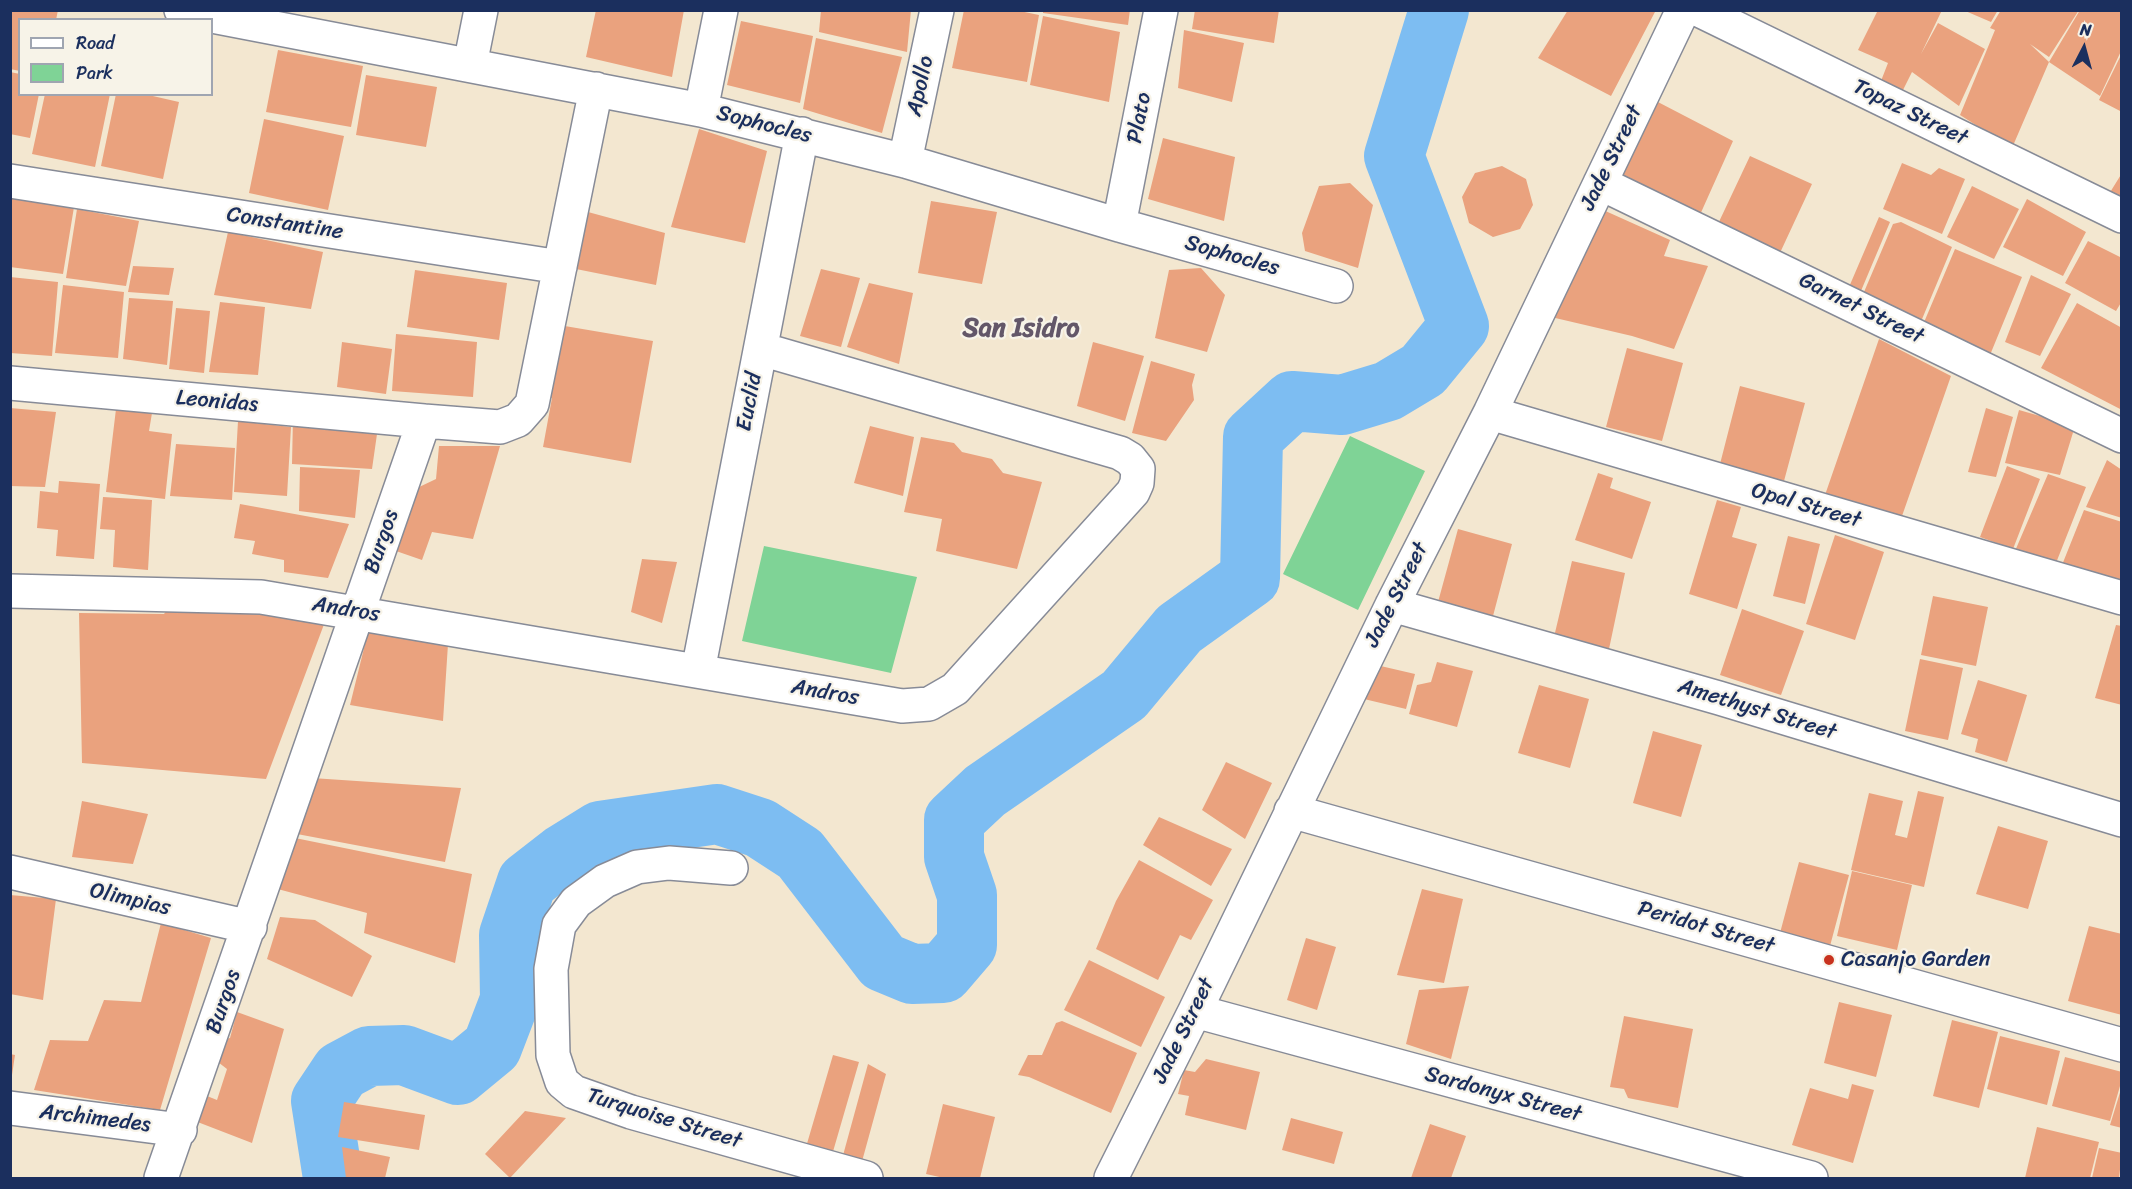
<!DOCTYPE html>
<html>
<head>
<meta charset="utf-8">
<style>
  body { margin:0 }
  #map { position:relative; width:2132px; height:1189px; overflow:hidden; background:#f3e7d0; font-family:Sriracha,sans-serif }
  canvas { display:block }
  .frame { position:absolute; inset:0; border:12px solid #1b2f5e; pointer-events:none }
  .legend { position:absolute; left:18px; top:18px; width:195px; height:78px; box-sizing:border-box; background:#f7f3e8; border:2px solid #9fa5b1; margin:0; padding:8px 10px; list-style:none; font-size:18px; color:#1b2f5e }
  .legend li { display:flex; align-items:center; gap:12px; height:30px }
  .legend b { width:30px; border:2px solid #9fa5b1 }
  .north { position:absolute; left:2054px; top:18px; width:60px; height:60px; -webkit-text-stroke:4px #f7f3e8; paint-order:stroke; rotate:6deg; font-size:16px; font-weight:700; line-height:24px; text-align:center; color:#1b2f5e }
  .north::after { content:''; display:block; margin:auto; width:21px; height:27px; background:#1b2f5e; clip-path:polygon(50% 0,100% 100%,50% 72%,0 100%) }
</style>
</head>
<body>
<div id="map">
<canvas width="2132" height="1189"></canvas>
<div class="frame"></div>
<ul class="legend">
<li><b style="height:8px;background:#fff"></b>Road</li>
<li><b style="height:16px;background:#7fd396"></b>Park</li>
</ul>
<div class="north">N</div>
</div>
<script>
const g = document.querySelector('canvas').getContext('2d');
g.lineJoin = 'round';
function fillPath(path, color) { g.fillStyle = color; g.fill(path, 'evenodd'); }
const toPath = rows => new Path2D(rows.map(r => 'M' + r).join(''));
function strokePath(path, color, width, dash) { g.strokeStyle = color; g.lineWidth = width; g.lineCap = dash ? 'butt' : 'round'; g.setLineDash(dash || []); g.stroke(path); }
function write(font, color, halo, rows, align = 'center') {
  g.font = font + ' Sriracha,sans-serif'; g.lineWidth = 4.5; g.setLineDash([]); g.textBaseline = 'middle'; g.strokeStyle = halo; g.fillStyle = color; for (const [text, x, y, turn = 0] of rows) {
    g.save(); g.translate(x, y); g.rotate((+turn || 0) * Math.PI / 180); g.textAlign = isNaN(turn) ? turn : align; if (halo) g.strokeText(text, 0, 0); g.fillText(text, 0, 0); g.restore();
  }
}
const green = toPath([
  [1350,436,1425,471,1358,610,1283,574],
  [764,546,917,577,891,673,742,641]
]);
const river = toPath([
  [333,1178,321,1101,341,1071,369,1056,404,1055,458,1075,492,1047,510,1000,509,935,527,882,563,854,600,831,717,814,760,828,800,854,883,962,912,974,943,973,967,945,967,895,954,857,954,820,985,791,1124,695,1179,629,1250,578,1253,437,1292,401,1342,405,1388,391,1423,370,1459,326,1394,156,1439,10]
]);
const building = toPath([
  [10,10,58,10,56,20,20,20,20,71,10,69],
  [596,10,684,10,672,77,586,57],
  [821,10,911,10,907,52,819,32],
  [964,10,1015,10,1039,15,1027,82,952,68],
  [1043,10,1130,10,1128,25,1043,13],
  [1195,10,1279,10,1274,43,1192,29],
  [1568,10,1656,10,1611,96,1538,58],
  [1878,10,1942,10,1921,54,1938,23,1985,49,1959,106,1912,72,1901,94,1879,86,1888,63,1858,50],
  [1963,10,1998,10,1991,22],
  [2001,10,2079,10,2049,57,2030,44,2049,62,2012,148,1960,115,1995,30,1990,28],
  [2080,10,2122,10,2122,49,2100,96,2049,62],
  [1043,16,1120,32,1109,102,1030,85],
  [741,21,813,36,800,103,727,85],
  [1184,30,1244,43,1232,102,1178,88],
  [816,38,902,57,882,133,803,109],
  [278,50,363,66,351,127,266,112],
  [2122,53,2122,112,2099,100],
  [10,72,20,74,20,94,39,94,30,138,10,134],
  [366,75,437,87,426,147,356,135],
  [45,94,110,94,95,167,32,154],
  [116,94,144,94,179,102,163,179,101,166],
  [1656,101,1733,141,1699,217,1614,176],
  [264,119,344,136,328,210,249,193],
  [699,129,767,151,745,243,671,227],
  [1163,138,1235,157,1224,221,1148,199],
  [1750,156,1812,184,1779,255,1717,226],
  [1902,163,1931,175,1939,168,1965,179,1942,234,1883,209],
  [1502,166,1526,179,1533,205,1520,229,1493,237,1469,223,1462,197,1475,173],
  [2122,173,2122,201,2109,194],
  [1350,183,1373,205,1358,268,1305,251,1302,233,1319,186],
  [1972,186,2019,209,1994,259,1947,237],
  [10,196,74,207,63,274,10,267],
  [2027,199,2086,232,2063,276,2003,247],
  [931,201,997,212,982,284,918,273],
  [77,209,139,221,126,286,66,278],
  [1601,209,1670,240,1664,256,1708,266,1674,349,1632,336,1551,317],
  [588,212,665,233,656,285,576,269],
  [1879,217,1890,222,1858,298,1846,294],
  [1901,222,1952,247,1920,324,1861,299,1893,224],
  [228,232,323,252,311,309,214,295],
  [2088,241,2122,258,2122,301,2116,311,2065,283],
  [1955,249,2022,277,1990,355,1922,327],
  [133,266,174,268,169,295,128,292],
  [1201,268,1225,295,1207,352,1155,338,1169,270],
  [821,269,860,278,841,347,800,336],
  [415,270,507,283,499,340,407,327],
  [2031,275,2071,294,2040,356,2005,342],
  [10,277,58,282,52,356,10,353],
  [869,283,913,293,899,364,847,347],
  [63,285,124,292,118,358,55,353],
  [129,298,173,301,167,365,123,359],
  [220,302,265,307,258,375,209,372],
  [2077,303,2122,328,2122,410,2041,368],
  [176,308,210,311,204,373,169,369],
  [553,324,653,341,631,463,543,447,552,398,540,396],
  [396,334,477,342,473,397,392,391],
  [1879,339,1951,376,1902,516,1825,495],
  [342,342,392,349,386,394,337,387],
  [1093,342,1144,356,1125,421,1077,406],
  [1627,348,1683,363,1662,441,1606,427],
  [1151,361,1195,374,1192,385,1194,400,1166,441,1132,433],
  [1740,386,1805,403,1784,481,1720,464],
  [10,408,56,412,45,487,10,486],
  [1986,408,2013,417,1996,477,1968,472],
  [116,409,152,413,149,431,172,434,165,499,106,492],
  [2019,410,2075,426,2060,475,2005,463],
  [293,417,378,427,372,469,292,464],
  [238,421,291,427,287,496,234,492],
  [870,426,914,437,903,496,854,483],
  [921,437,954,443,962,452,992,459,1003,473,1042,482,1017,569,936,551,942,519,904,512],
  [176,444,235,448,232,500,170,496],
  [439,446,500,446,473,539,432,532,422,560,396,551,415,489,436,479],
  [2107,460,2122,470,2122,518,2086,507],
  [2007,466,2040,479,2013,549,1980,537],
  [300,467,360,470,355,518,299,511],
  [1598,473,1613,478,1610,488,1651,502,1632,559,1575,540],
  [2048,474,2086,487,2056,563,2015,551],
  [59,481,100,484,94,559,56,556,58,530,37,528,40,491,58,493],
  [103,497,152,500,148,570,113,567,115,530,100,529],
  [1717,500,1741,507,1732,537,1757,544,1737,609,1689,594],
  [240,504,349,524,328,578,284,572,284,560,252,554,255,541,234,538],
  [2084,510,2122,522,2122,584,2060,570],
  [1458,529,1512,544,1493,616,1438,602],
  [1835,535,1884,552,1855,640,1806,624],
  [1788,536,1820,544,1805,604,1773,596],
  [642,559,677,562,662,623,631,612],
  [1572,561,1625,573,1609,649,1554,637],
  [1933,596,1988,607,1976,666,1921,655],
  [174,601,326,619,266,779,82,763,79,613,164,614],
  [1742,609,1804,631,1781,695,1720,675],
  [2116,625,2122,626,2122,705,2095,698],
  [368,632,448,644,443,721,350,705],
  [1920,659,1963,668,1948,740,1905,731],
  [1437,662,1473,671,1457,727,1409,714,1417,685,1431,682],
  [1372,664,1415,674,1406,709,1364,699],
  [1978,680,2027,695,2007,762,1975,752,1978,739,1961,734],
  [1539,685,1589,699,1570,768,1518,753],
  [1653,731,1702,745,1681,817,1633,803],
  [1226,762,1272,783,1245,839,1202,810],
  [312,778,461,788,445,862,297,834],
  [1918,791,1944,797,1924,887,1851,870,1869,793,1903,801,1895,835,1907,838],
  [82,801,148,814,133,864,72,857],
  [1159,817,1232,849,1211,886,1143,845],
  [1998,826,2048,841,2028,909,1976,894],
  [295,838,472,874,455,963,364,933,367,913,274,888],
  [1139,860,1213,900,1191,940,1180,935,1158,980,1096,949,1116,901],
  [1799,862,1849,875,1830,946,1780,933],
  [1852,871,1912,885,1897,950,1837,936],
  [1422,889,1463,899,1444,983,1397,975],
  [10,895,56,899,43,1000,10,994],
  [280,917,315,920,372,956,352,997,267,959],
  [161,923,211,938,160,1110,34,1090,50,1040,88,1041,104,1000,141,1002],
  [2089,926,2122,934,2122,1015,2068,1001],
  [1306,938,1336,947,1317,1010,1287,1000],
  [1089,960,1165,997,1141,1047,1064,1010],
  [1469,986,1451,1059,1406,1044,1419,990],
  [1839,1002,1892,1015,1876,1077,1824,1063],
  [237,1012,284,1029,252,1143,195,1121,202,1094,217,1100,227,1069,214,1059,222,1040,230,1038],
  [1624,1016,1693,1029,1678,1108,1628,1098,1624,1089,1610,1087],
  [1952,1020,1998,1032,1979,1108,1933,1096],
  [1062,1021,1137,1053,1111,1113,1029,1077,1018,1075,1028,1055,1042,1055,1056,1023],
  [2000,1036,2060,1051,2047,1105,1987,1089],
  [10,1054,15,1055,12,1075,10,1075],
  [833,1055,859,1062,832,1155,806,1147],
  [2065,1057,2122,1072,2122,1079,2110,1121,2052,1106],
  [1206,1059,1260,1072,1246,1130,1185,1115,1189,1096,1178,1094,1184,1070,1195,1072],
  [868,1064,886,1074,861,1165,842,1159],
  [1852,1084,1874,1090,1853,1163,1792,1145,1810,1088,1848,1099],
  [2122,1086,2122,1128,2110,1125],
  [344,1102,425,1115,419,1150,338,1137],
  [943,1104,995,1117,980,1178,944,1178,926,1174],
  [525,1111,566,1118,510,1178,485,1154],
  [1291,1118,1343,1132,1334,1164,1282,1150],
  [1430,1124,1466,1136,1451,1178,1411,1178],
  [2037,1127,2099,1142,2090,1178,2025,1178],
  [342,1147,390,1157,385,1178,346,1178],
  [2099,1148,2122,1153,2119,1178,2092,1178]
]);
const minor = toPath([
  [181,10,701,110,905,161,1119,225,1336,286],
  [1699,10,2122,216],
  [470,65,481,10],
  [701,110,721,10],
  [905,161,937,10],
  [10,181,560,267],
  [1600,183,2122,436],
  [1119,225,1161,10],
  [10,383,424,421],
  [1490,413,2122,598],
  [10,591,261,597,902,706,929,704,955,689,1133,492,1137,483,1138,469,1130,459,1120,453,761,349],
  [1392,605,1719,698,2122,820],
  [698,671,802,134],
  [1291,811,2122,1045],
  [731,868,669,863,637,867,605,881,576,902,559,925,551,969,553,1055,562,1082,574,1092,631,1112,866,1178],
  [10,872,250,927],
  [1195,1011,1811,1178],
  [10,1108,180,1130],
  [161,1178,424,421,500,427,518,420,532,404,596,89],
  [1111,1178,1195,1011,1392,605,1490,413,1683,10]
]);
const markers = [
  [1829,960,6,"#c8321e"]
];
const streetNames = [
  ["Apollo",921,86,-78],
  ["Topaz Street",1910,113,26],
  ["Plato",1140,118,-79],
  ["Sophocles",764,125,14],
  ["Jade Street",1612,158,-64],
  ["Constantine",285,224,9],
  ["Sophocles",1232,256,16],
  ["Garnet Street",1861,309,26],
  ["Leonidas",217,402,5],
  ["Euclid",750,402,-79],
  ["Opal Street",1806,506,16],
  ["Burgos",382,542,-71],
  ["Jade Street",1397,595,-63],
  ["Andros",346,610,9],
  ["Andros",825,693,10],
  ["Amethyst Street",1757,710,17],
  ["Olimpias",130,900,13],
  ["Peridot Street",1706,928,16],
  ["Burgos",224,1002,-71],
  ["Jade Street",1184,1031,-64],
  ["Sardonyx Street",1503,1095,15],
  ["Archimedes",95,1119,7],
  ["Turquoise Street",664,1119,17]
];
const poiNames = [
  ["Casanjo Garden",1841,960]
];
const quarterNames = [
  ["San Isidro",1021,329]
];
fillPath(green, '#7fd396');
strokePath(river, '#7dbdf2', 60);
fillPath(building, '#eaa27e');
strokePath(minor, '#878b97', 36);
strokePath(minor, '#fff', 33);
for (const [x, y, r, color] of markers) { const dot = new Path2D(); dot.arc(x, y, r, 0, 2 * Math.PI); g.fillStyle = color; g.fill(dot); strokePath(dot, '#f7f3e8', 2); }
write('22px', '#1b2f5e', '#f7f3e8', streetNames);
write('22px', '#1b2f5e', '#f7f3e8', poiNames, 'left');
write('bold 26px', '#635769', '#f7f3e8', quarterNames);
</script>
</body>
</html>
